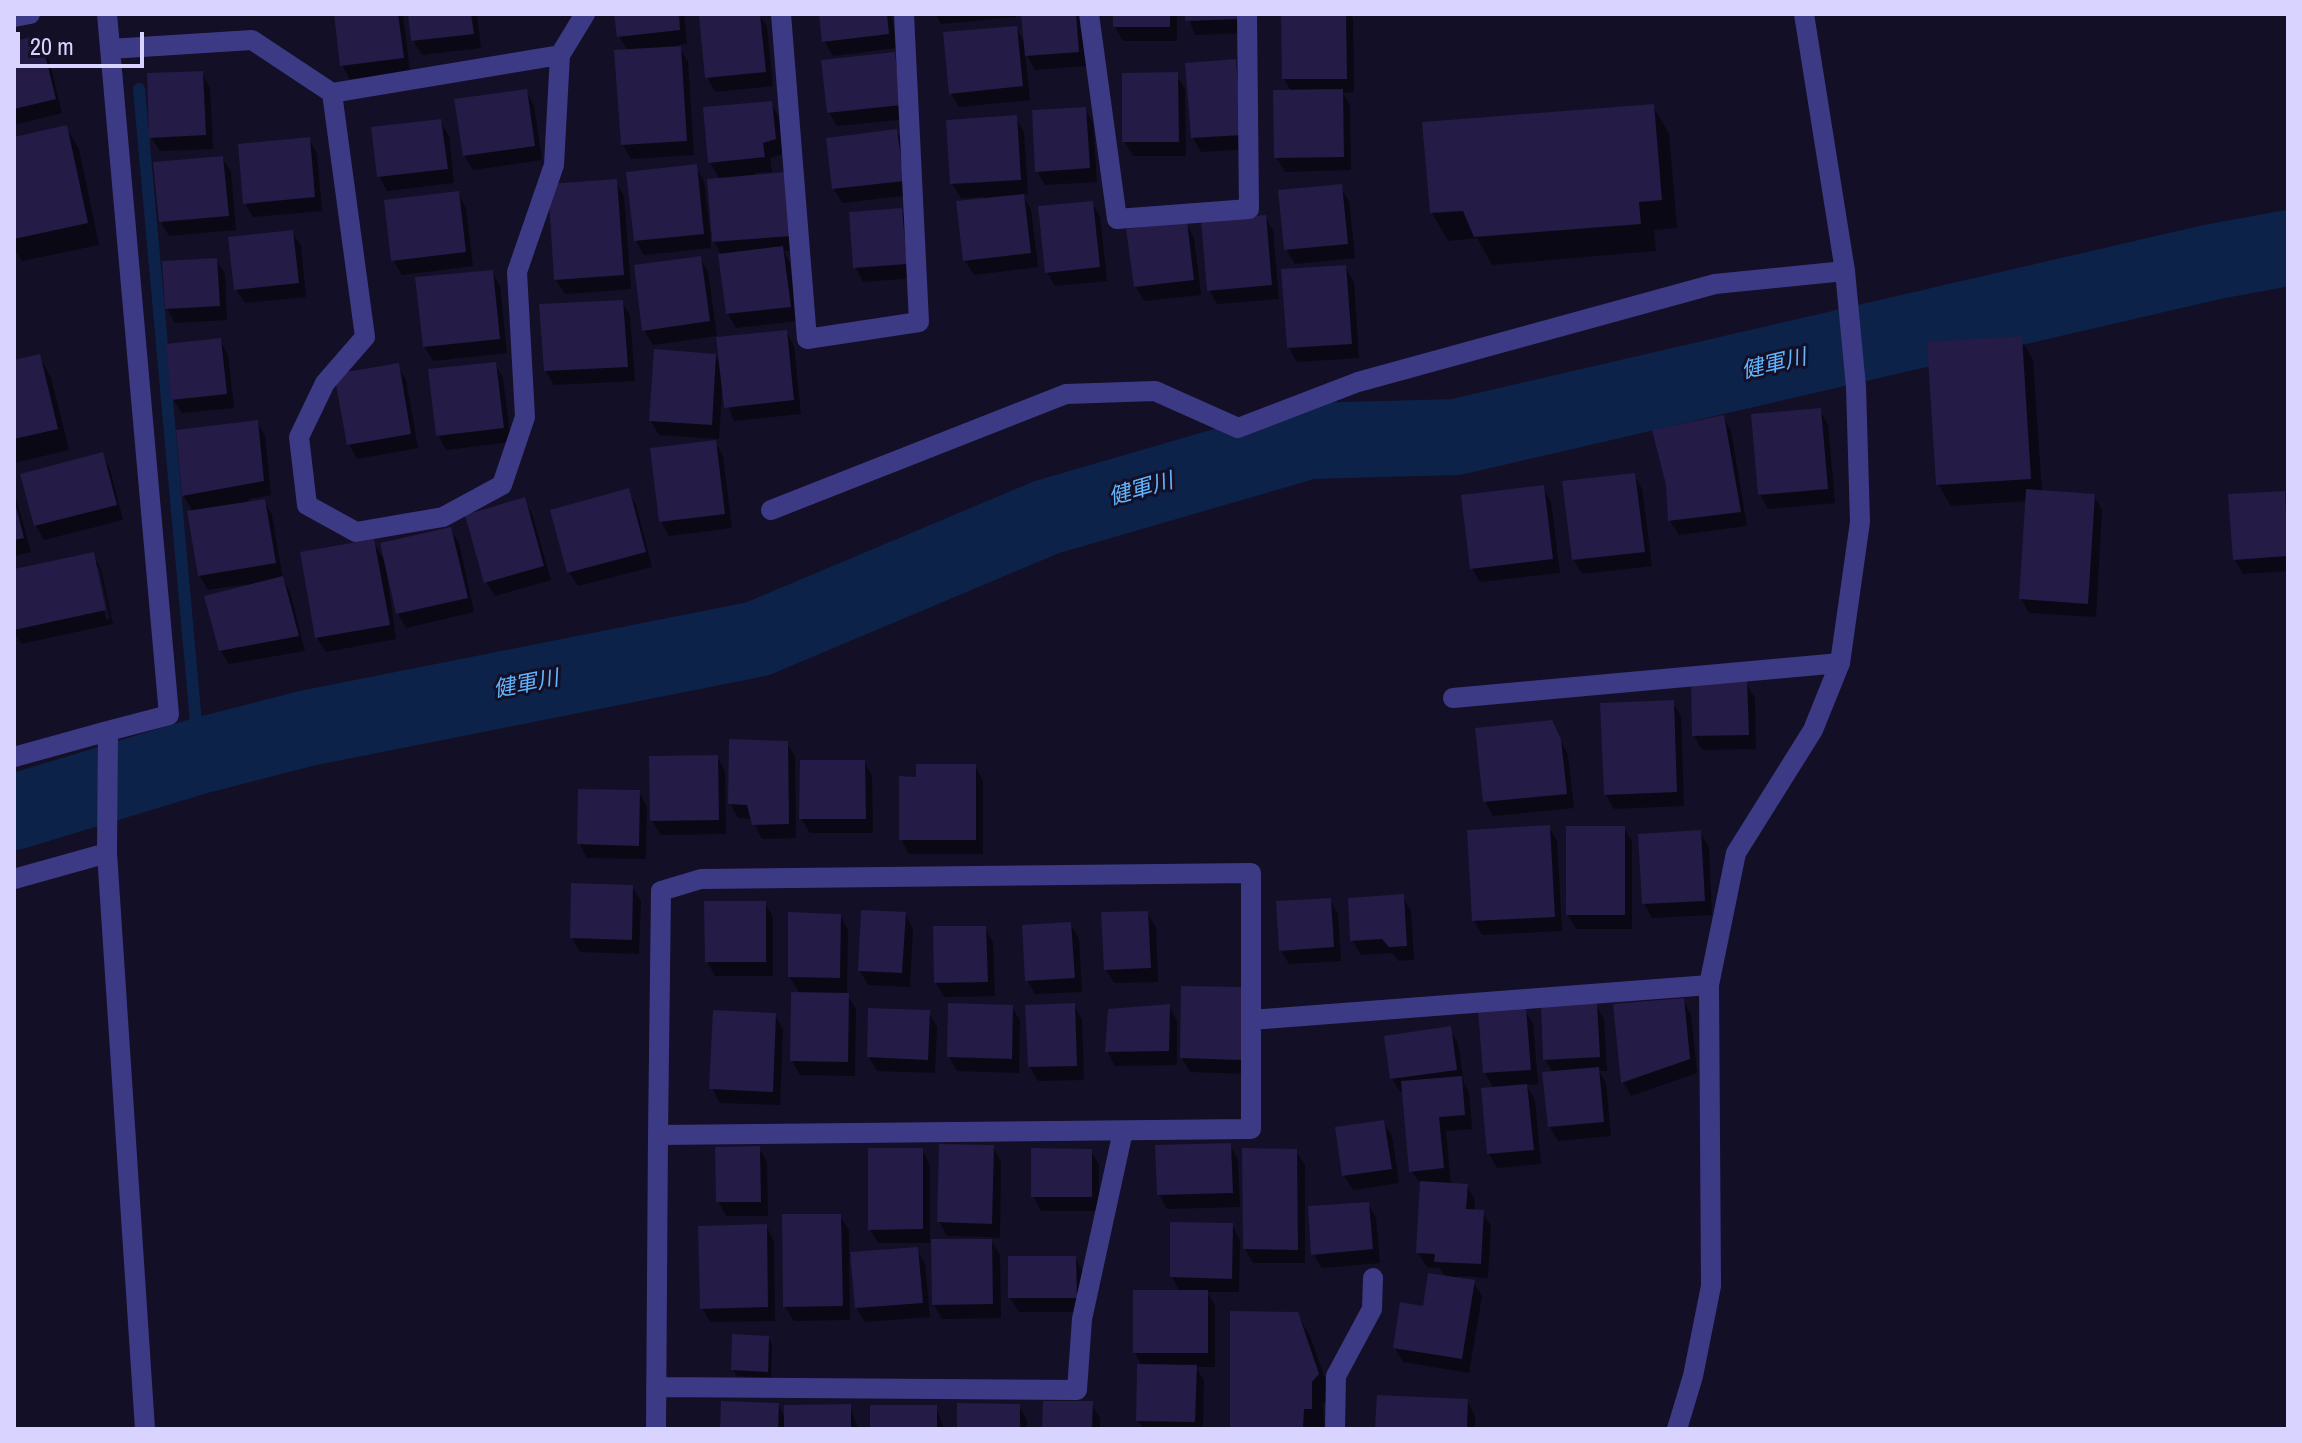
<!DOCTYPE html>
<html>
<head>
<meta charset="utf-8">
<style>
  body { margin:0 }
  #map { position:relative; width:2302px; height:1443px; overflow:hidden; background:#130f26; font-family:"Archivo Narrow",sans-serif }
  canvas { display:block }
  .frame { position:absolute; inset:0; border:16px solid #d9d4ff; pointer-events:none }
  .scale { position:absolute; left:16px; top:32px; width:128px; height:36px; box-sizing:border-box; border:4px solid #d9d4ff; border-top:0; padding-left:10px; font-size:24px; line-height:28px; white-space:nowrap; color:#d9d4ff; -webkit-text-stroke:6px #130f26; paint-order:stroke }
</style>
</head>
<body>
<div id="map">
<canvas width="2302" height="1443"></canvas>
<div class="frame"></div>
<div class="scale">20 m</div>
</div>
<script>
const g = document.querySelector('canvas').getContext('2d');
g.lineJoin = 'round';
function fillPath(path, color) { g.fillStyle = color; g.fill(path, 'evenodd'); }
const toPath = rows => new Path2D(rows.map(r => 'M' + r).join(''));
function strokePath(path, color, width, dash) { g.strokeStyle = color; g.lineWidth = width; g.lineCap = dash ? 'butt' : 'round'; g.setLineDash(dash || []); g.stroke(path); }
function write(font, color, halo, rows, align = 'center') {
  g.font = font + ' "Archivo Narrow","Noto Sans JP",sans-serif'; g.lineWidth = 6; g.setLineDash([]); g.textBaseline = 'middle'; g.strokeStyle = halo; g.fillStyle = color; for (const [text, x, y, turn = 0] of rows) {
    g.save(); g.translate(x, y); g.rotate((+turn || 0) * Math.PI / 180); g.textAlign = isNaN(turn) ? turn : align; if (halo) g.strokeText(text, 0, 0); g.fillText(text, 0, 0); g.restore();
  }
}
const shadow = toPath([
  [336,14,403,14,410,72,350,79,342,65],
  [410,14,477,14,481,48,422,55,413,40],
  [616,14,684,14,687,44,678,45,688,62,694,155,631,159,623,145,628,51,619,36],
  [702,14,759,14,767,27,773,86,715,92,707,77],
  [821,14,892,14,896,48,833,56,824,41],
  [935,14,1015,14,1016,17,941,24],
  [1023,14,1080,14,1086,66,1035,70,1025,52,1030,100,959,107,951,93,1016,28,1026,46],
  [1115,14,1177,14,1177,41,1123,41,1115,27],
  [1187,14,1246,14,1247,33,1195,35],
  [1283,14,1350,14,1353,19,1354,92,1343,93,1350,105,1351,170,1285,172,1276,157,1291,91,1284,79],
  [39,37,47,51,62,113,14,125,14,43],
  [894,54,902,69,908,119,837,126,829,112],
  [1235,61,1243,76,1249,149,1201,152,1193,138],
  [202,73,210,88,213,149,160,151,151,137],
  [1176,74,1185,89,1186,156,1133,156,1124,141],
  [526,91,534,106,542,160,473,170,464,155],
  [771,103,779,117,783,154,770,158,772,172,755,173,755,177,798,250,784,251,790,263,798,321,736,328,728,314,722,256,710,234,711,248,644,255,636,241,695,166,704,181,710,232,713,232,720,180,710,162],
  [1653,106,1669,134,1677,228,1654,230,1656,251,1492,265,1477,238,1448,241,1432,213,1424,124],
  [1085,109,1093,123,1097,182,1045,185,1037,171],
  [1016,118,1024,132,1028,194,1022,194,1031,210,1038,267,974,275,965,261,984,197,961,198,952,184],
  [440,121,449,136,454,183,387,191,379,176],
  [66,127,79,149,99,245,22,261,14,248,14,139],
  [896,131,905,145,911,195,842,203,834,189,828,140],
  [309,139,317,154,322,211,253,217,245,203],
  [222,158,231,172,236,230,169,236,161,222],
  [616,182,624,196,631,289,565,294,556,280],
  [1340,187,1349,201,1355,258,1295,264,1286,249],
  [458,193,466,208,473,266,402,275,393,260],
  [1092,203,1100,217,1107,281,1055,286,1047,272],
  [901,210,910,225,914,278,863,282,855,267],
  [1265,217,1273,231,1279,299,1217,304,1209,290],
  [1186,223,1194,238,1201,295,1144,301,1136,287],
  [292,232,301,246,306,297,245,303,236,289],
  [700,258,708,272,717,336,653,345,644,330],
  [216,260,225,274,227,320,175,323,167,308],
  [1345,267,1354,282,1359,358,1297,362,1289,348],
  [492,272,500,286,507,353,433,361,424,346],
  [622,302,630,316,635,381,554,385,546,371],
  [786,332,794,346,801,414,734,421,722,390,719,439,659,435,651,421,715,355,722,367],
  [2021,338,2033,360,2042,492,2094,496,2102,510,2096,617,2029,613,2021,598,2027,501,1951,506,1938,484],
  [220,340,228,355,234,408,182,413,173,399],
  [39,356,51,378,69,450,14,463,14,362],
  [495,364,503,378,511,442,446,450,438,435],
  [398,366,406,380,418,448,357,459,349,444],
  [1820,410,1828,425,1835,503,1768,509,1760,494],
  [1723,417,1731,431,1747,526,1679,535,1670,521],
  [257,422,265,436,271,495,249,499,250,503,264,501,272,515,283,579,290,592,305,651,229,664,220,650,247,584,208,590,200,576,190,513,193,512,184,496,178,432],
  [715,442,723,456,732,528,669,536,661,521],
  [102,455,110,469,123,520,44,540,36,526,22,475],
  [1634,475,1642,489,1652,566,1582,574,1574,560,1564,483],
  [1543,487,1551,502,1560,573,1480,582,1472,568],
  [14,491,31,552,14,556],
  [628,491,636,505,652,567,578,586,569,572],
  [2284,493,2288,500,2288,571,2243,574,2235,560,2230,496],
  [524,500,532,514,551,580,495,596,486,582],
  [450,529,459,543,474,612,406,628,398,614],
  [373,542,385,561,396,639,326,652,317,638,302,554],
  [93,555,101,569,113,624,21,644,14,632,14,571],
  [95,567,99,567,110,619,106,620],
  [1746,683,1755,698,1756,749,1702,750,1694,735],
  [1672,702,1681,716,1684,806,1614,809,1606,795],
  [1559,737,1568,755,1574,808,1493,816,1485,801],
  [787,743,795,757,796,838,762,839,752,819,738,818,730,803],
  [717,757,725,771,726,834,661,835,652,821],
  [864,762,872,776,873,833,810,833,801,818],
  [975,766,983,781,983,854,909,854,901,839,918,779],
  [639,792,647,807,646,859,587,858,579,843],
  [1549,827,1557,841,1562,931,1482,935,1474,921,1469,832],
  [1624,828,1632,842,1632,929,1576,929,1568,915],
  [1700,832,1709,847,1712,915,1652,918,1644,903],
  [632,887,641,901,639,954,580,952,572,938],
  [1402,896,1411,911,1414,960,1399,961,1392,953,1361,955,1352,940],
  [1330,900,1338,914,1341,961,1289,964,1281,950],
  [765,903,773,917,773,976,715,976,707,961],
  [1147,913,1156,927,1158,982,1114,983,1106,969],
  [905,914,913,929,910,987,868,985,860,971],
  [840,916,848,930,847,994,856,1009,855,1076,800,1075,792,1061,800,994,790,977],
  [1070,924,1079,938,1082,992,1035,994,1027,980],
  [985,928,993,942,995,996,944,997,936,983],
  [1242,989,1248,1074,1190,1072,1182,1058],
  [1683,1000,1691,1015,1697,1073,1631,1096,1623,1082],
  [1074,1005,1082,1020,1084,1080,1038,1081,1030,1067],
  [1596,1005,1604,1019,1607,1071,1599,1071,1606,1083,1611,1136,1558,1141,1550,1127,1553,1073,1545,1059],
  [1169,1006,1177,1021,1177,1065,1115,1066,1107,1051],
  [1012,1007,1020,1021,1019,1073,957,1071,949,1057],
  [1525,1010,1533,1024,1538,1084,1526,1085,1535,1100,1541,1164,1497,1168,1489,1154,1494,1089,1485,1073],
  [928,1012,937,1027,935,1073,877,1071,869,1057],
  [775,1015,783,1030,780,1105,720,1103,712,1088],
  [1449,1029,1458,1043,1464,1083,1469,1092,1472,1129,1446,1131,1451,1185,1467,1186,1475,1200,1474,1211,1482,1212,1491,1226,1488,1278,1458,1276,1458,1279,1473,1282,1482,1296,1469,1373,1403,1362,1395,1348,1446,1278,1440,1268,1427,1267,1418,1253,1422,1185,1411,1171,1403,1092,1400,1092,1392,1078],
  [1383,1122,1392,1136,1399,1183,1353,1190,1344,1176],
  [1230,1145,1238,1160,1240,1207,1167,1209,1159,1194],
  [993,1147,1001,1162,1000,1238,989,1237,1000,1255,1001,1318,942,1319,934,1305,933,1243,878,1243,870,1229,922,1150,930,1165,930,1241,989,1241,989,1237,947,1236,939,1221],
  [759,1148,767,1162,768,1216,726,1216,718,1201],
  [1091,1151,1099,1165,1099,1211,1041,1211,1033,1196],
  [1296,1151,1305,1165,1305,1263,1253,1263,1245,1249],
  [1368,1204,1376,1218,1380,1263,1322,1268,1313,1254],
  [840,1216,849,1230,849,1254,917,1249,925,1264,930,1317,865,1322,856,1307,853,1257,849,1257,850,1320,794,1321,785,1307],
  [1232,1225,1240,1240,1239,1292,1207,1292,1215,1306,1215,1367,1196,1367,1204,1381,1203,1429,1143,1429,1138,1420,1142,1366,1135,1353,1180,1292,1172,1277],
  [766,1226,774,1241,775,1321,710,1322,702,1308],
  [1075,1258,1083,1272,1084,1312,1019,1312,1010,1298],
  [1297,1314,1310,1336,1331,1396,1323,1404,1324,1429,1232,1429],
  [768,1338,772,1344,771,1378,737,1376,733,1370],
  [1467,1401,1475,1416,1475,1429,1377,1429],
  [1091,1403,1100,1418,1100,1429,1044,1429],
  [778,1405,786,1420,850,1406,858,1429,722,1429],
  [1019,1406,1027,1420,1027,1429,959,1429],
  [936,1407,944,1429,872,1429]
]);
const stream = toPath([
  [139,89,199,756]
]);
const river = toPath([
  [14,812,199,756,308,728,757,639,1047,517,1309,441,1456,437,2212,262,2288,248]
]);
const building = toPath([
  [334,14,398,14,404,58,340,66],
  [408,14,471,14,474,34,411,41],
  [614,14,679,14,680,30,617,37],
  [760,14,766,72,705,78,699,16],
  [819,14,887,14,889,34,822,42],
  [1021,14,1076,14,1079,52,1025,56],
  [1113,14,1170,14,1170,27,1113,27],
  [1185,14,1240,14,1240,19,1185,21],
  [1281,14,1346,14,1347,79,1282,79],
  [1017,26,1023,86,949,94,943,32],
  [40,35,56,99,14,109,14,41],
  [681,46,687,141,621,145,614,50],
  [895,52,901,105,827,113,821,60],
  [1236,59,1242,135,1191,138,1185,63],
  [203,71,206,135,149,138,147,73],
  [1178,72,1179,142,1122,142,1122,73],
  [527,89,535,146,463,156,454,99],
  [1343,89,1344,157,1274,158,1273,90],
  [772,101,776,139,763,143,765,157,708,163,703,107],
  [1654,104,1662,200,1639,202,1641,224,1474,237,1463,211,1430,213,1422,122],
  [1086,107,1090,168,1035,172,1032,110],
  [1017,115,1021,180,950,184,946,120],
  [441,119,448,169,377,177,371,127],
  [67,125,88,223,14,239,14,137],
  [897,129,904,181,832,189,826,138],
  [310,137,315,197,243,204,238,144],
  [223,156,229,216,159,222,153,162],
  [697,164,704,234,634,241,626,172],
  [786,172,791,236,712,242,707,179],
  [617,179,624,275,554,280,548,184],
  [1342,184,1348,244,1284,250,1278,190],
  [459,191,466,252,391,261,384,200],
  [1024,194,1031,253,963,261,956,201],
  [1093,201,1100,267,1045,273,1038,206],
  [902,208,907,264,853,268,849,212],
  [1266,215,1272,285,1207,291,1201,220],
  [1187,221,1194,280,1134,287,1126,229],
  [293,230,299,283,234,290,228,237],
  [783,246,791,307,726,314,718,254],
  [701,256,710,321,642,331,634,265],
  [217,258,220,306,165,309,162,261],
  [1346,265,1352,344,1287,348,1281,269],
  [493,270,500,339,423,347,415,277],
  [623,300,628,367,544,371,539,304],
  [787,330,794,400,724,408,716,337],
  [2022,336,2031,479,1936,485,1927,342],
  [221,338,227,394,171,400,166,344],
  [654,349,716,354,712,425,649,421],
  [40,354,58,429,14,439,14,360],
  [496,362,504,428,436,436,428,369],
  [399,363,411,434,347,445,334,374],
  [1821,408,1828,489,1758,495,1751,414],
  [1724,415,1741,512,1668,521,1666,485,1652,430],
  [258,420,264,481,182,496,176,430],
  [716,440,725,514,659,522,650,448],
  [103,452,117,505,34,526,20,474],
  [1635,473,1645,552,1572,560,1562,481],
  [1544,485,1553,559,1470,569,1461,495],
  [629,488,646,552,567,573,550,510],
  [2026,489,2095,494,2088,604,2019,599],
  [2285,491,2288,556,2233,560,2228,494],
  [525,497,544,566,484,583,465,515],
  [14,499,24,538,14,540],
  [265,499,276,563,198,576,187,511],
  [451,527,468,598,396,614,380,543],
  [374,539,390,625,315,638,300,552],
  [94,552,106,610,14,630,14,569],
  [283,576,299,636,219,651,204,596],
  [1747,681,1749,735,1692,736,1691,682],
  [1674,700,1677,792,1604,795,1600,703],
  [1552,720,1561,739,1567,794,1483,802,1475,728],
  [729,739,788,741,789,824,752,825,747,805,728,804],
  [718,755,719,820,650,821,649,756],
  [800,760,865,760,866,819,799,819],
  [916,764,976,764,976,840,899,840,899,776,916,777],
  [578,789,640,790,639,846,577,844],
  [1550,825,1555,917,1472,921,1467,830],
  [1566,826,1625,826,1625,915,1566,915],
  [1701,830,1705,901,1642,904,1638,834],
  [571,883,633,885,632,940,570,938],
  [1404,894,1407,946,1389,947,1382,939,1350,941,1348,898],
  [1331,898,1334,947,1279,951,1276,901],
  [704,901,766,901,766,962,705,962],
  [861,910,906,912,902,973,858,971],
  [1148,911,1151,968,1104,970,1101,912],
  [788,912,841,914,840,978,788,977],
  [1071,922,1075,978,1025,981,1022,925],
  [933,926,986,926,988,982,934,983],
  [1181,986,1243,987,1241,1060,1180,1058],
  [791,992,849,993,848,1062,790,1061],
  [1684,998,1690,1059,1621,1083,1613,1004],
  [948,1003,1013,1005,1012,1059,947,1057],
  [1075,1003,1077,1066,1028,1067,1025,1005],
  [1597,1003,1600,1057,1543,1060,1541,1006],
  [1170,1004,1169,1051,1105,1052,1108,1009],
  [868,1008,930,1010,928,1060,867,1057],
  [1526,1008,1531,1070,1483,1073,1478,1011],
  [713,1010,776,1013,773,1092,709,1089],
  [1451,1026,1457,1070,1390,1079,1384,1036],
  [1599,1067,1604,1122,1548,1127,1542,1072],
  [1462,1076,1465,1115,1439,1117,1444,1168,1409,1172,1401,1081],
  [1527,1084,1534,1150,1487,1154,1481,1088],
  [1384,1120,1392,1169,1342,1176,1335,1127],
  [1231,1143,1233,1193,1157,1195,1155,1145],
  [939,1144,994,1145,992,1224,937,1222],
  [760,1146,761,1202,716,1202,715,1147],
  [868,1148,923,1148,923,1229,868,1230],
  [1031,1148,1092,1149,1092,1197,1031,1197],
  [1242,1148,1297,1149,1298,1250,1243,1249],
  [1420,1181,1468,1184,1466,1209,1484,1210,1481,1264,1434,1262,1435,1254,1416,1253],
  [1369,1202,1373,1249,1311,1255,1308,1206],
  [782,1214,841,1214,843,1306,783,1307],
  [1170,1222,1233,1223,1232,1279,1170,1277],
  [767,1224,768,1307,700,1309,698,1226],
  [931,1239,992,1239,993,1304,932,1305],
  [918,1247,923,1303,855,1308,850,1252],
  [1008,1256,1076,1256,1077,1298,1008,1298],
  [1428,1273,1475,1280,1462,1359,1393,1348,1400,1302,1423,1306],
  [1133,1290,1208,1290,1208,1353,1133,1353],
  [1230,1311,1298,1312,1319,1374,1312,1382,1312,1409,1304,1409,1303,1429,1230,1429],
  [732,1334,769,1336,768,1372,731,1370],
  [1137,1364,1197,1365,1195,1422,1136,1421],
  [1377,1395,1468,1399,1467,1429,1375,1429],
  [721,1401,779,1403,778,1429,720,1429],
  [1043,1401,1093,1401,1092,1429,1042,1429],
  [957,1403,1020,1404,1020,1429,957,1429],
  [851,1404,851,1429,784,1429,784,1405],
  [870,1405,937,1405,937,1429,870,1429]
]);
const minor = toPath([
  [107,14,169,715,108,731,107,853,145,1429],
  [781,14,807,339,919,322,904,14],
  [1089,14,1117,219,1249,209,1247,14],
  [14,17,30,14],
  [110,49,252,40,332,93,365,337,325,383,299,437,307,505,356,532,443,517,502,485,525,417,517,272,554,165,560,55,585,14],
  [332,93,560,55],
  [771,510,1066,394,1155,391,1238,428,1358,382,1715,284,1845,271],
  [1453,698,1840,663],
  [14,757,108,731],
  [14,879,107,853],
  [1251,1020,1709,985],
  [656,1387,1077,1390,1082,1319,1123,1131],
  [656,1429,658,1135,661,891,701,879,1251,873,1251,1129,658,1135],
  [1335,1429,1336,1376,1372,1309,1373,1278]
]);
const tertiary = toPath([
  [1677,1429,1693,1376,1711,1286,1709,985,1736,853,1813,730,1840,663,1860,522,1856,387,1845,271,1804,14]
]);
const waterNames = [
  ["健軍川",1774,365,-13],
  ["健軍川",1141,490,-16],
  ["健軍川",526,685,-11]
];
fillPath(shadow, '#0007');
strokePath(stream, '#0c2248', 12);
strokePath(river, '#0c2248', 76);
fillPath(building, '#241b47');
strokePath(minor, '#3d3a85', 20);
strokePath(tertiary, '#3d3a85', 20);
write('italic 22px', '#62b6ff', '#130f26', waterNames);
</script>
</body>
</html>
